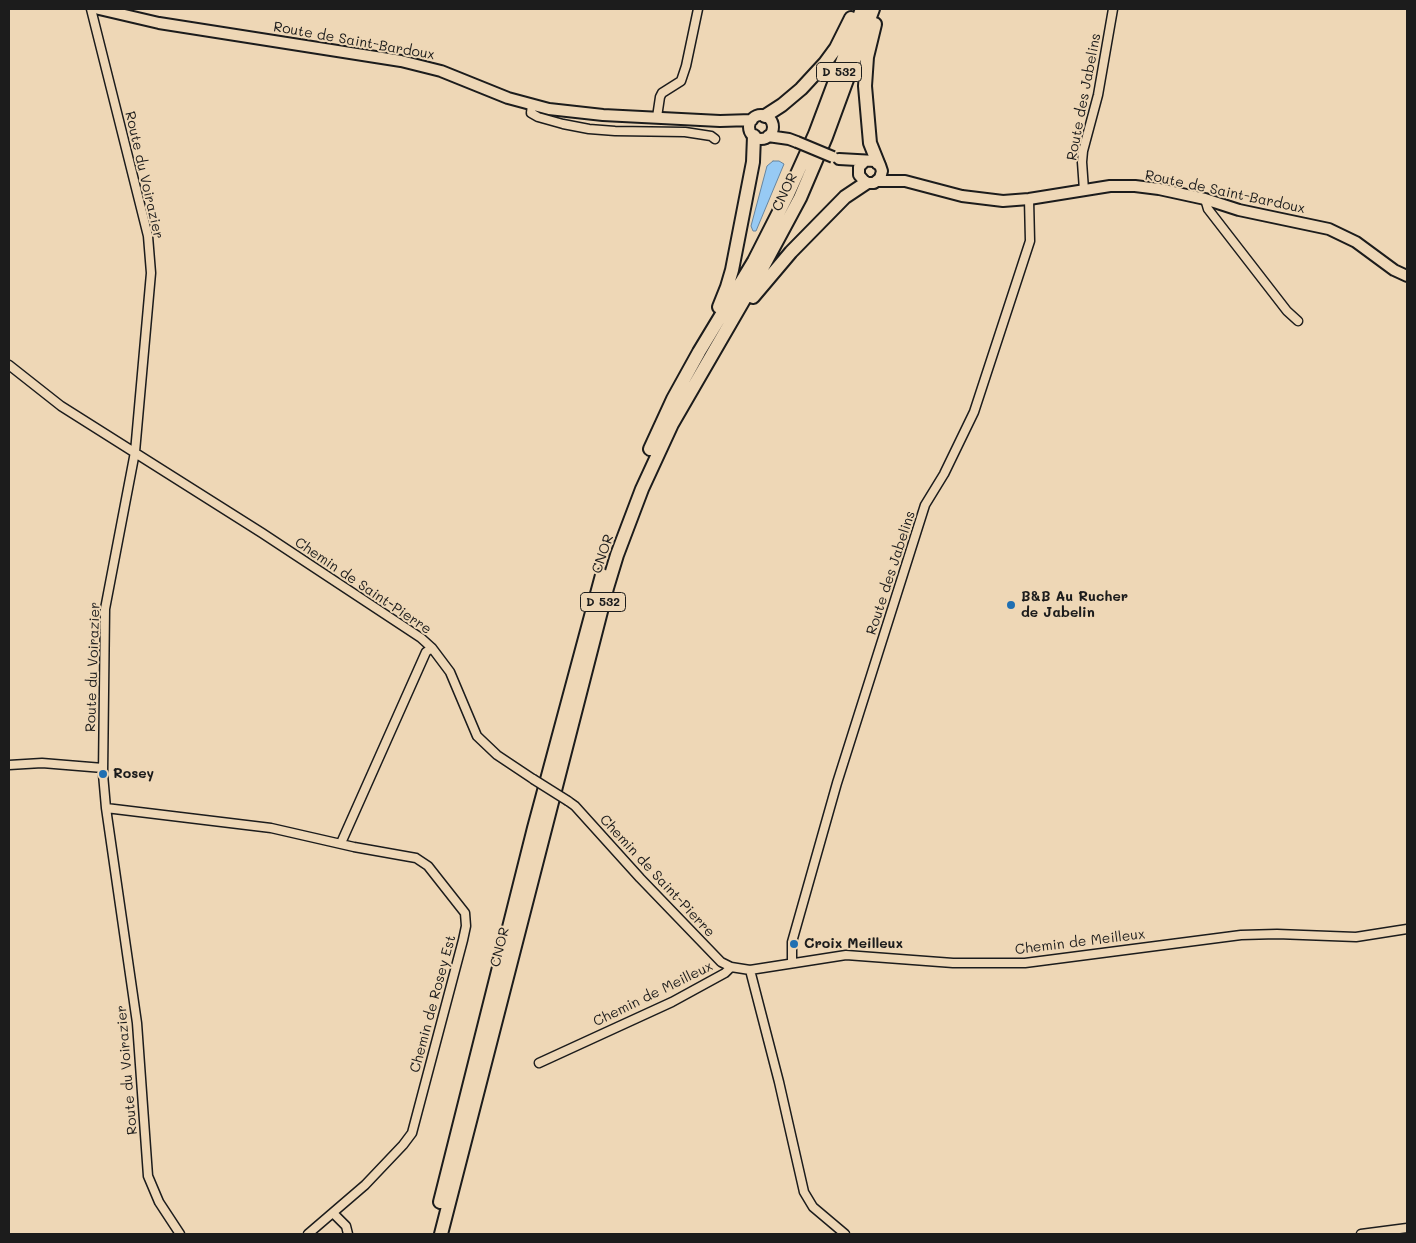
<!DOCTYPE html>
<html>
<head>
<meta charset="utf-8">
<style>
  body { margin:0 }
  #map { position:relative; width:1416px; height:1243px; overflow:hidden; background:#eed7b6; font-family:Mali,sans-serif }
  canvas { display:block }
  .frame { position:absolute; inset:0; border:10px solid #1c1c1c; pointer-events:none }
</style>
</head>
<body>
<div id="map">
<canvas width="1416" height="1243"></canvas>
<div class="frame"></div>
</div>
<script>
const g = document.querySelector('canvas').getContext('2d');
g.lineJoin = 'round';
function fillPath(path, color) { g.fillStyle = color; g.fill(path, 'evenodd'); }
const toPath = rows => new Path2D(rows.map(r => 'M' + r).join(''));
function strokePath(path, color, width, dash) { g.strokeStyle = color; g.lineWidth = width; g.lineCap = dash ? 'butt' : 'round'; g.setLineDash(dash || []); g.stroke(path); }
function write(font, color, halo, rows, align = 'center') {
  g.font = font + ' Mali,sans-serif'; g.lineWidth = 4; g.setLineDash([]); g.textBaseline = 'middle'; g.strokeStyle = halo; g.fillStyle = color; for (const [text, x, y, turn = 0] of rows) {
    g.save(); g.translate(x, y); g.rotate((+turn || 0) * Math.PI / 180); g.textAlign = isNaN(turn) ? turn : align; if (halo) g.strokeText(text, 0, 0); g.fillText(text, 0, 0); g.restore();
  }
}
const water = toPath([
  [773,161,779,161,784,164,756,231,753,231,751,226,767,166,773,161]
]);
const minor = toPath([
  [91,9,148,236,151,273,135,452,105,609,103,774,106,808,137,1023,148,1176,159,1202,180,1234],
  [532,105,531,113,538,117,563,124,589,129,615,131,685,132,711,136,715,139],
  [657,117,660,97,662,93,681,81,686,66,698,9],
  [1084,190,1082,162,1083,151,1098,95,1113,9],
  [1205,199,1208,209,1287,311,1298,321],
  [9,365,61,406,262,533,421,638,432,648,450,672,477,736,497,755,533,779],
  [9,765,42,763,103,768],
  [568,801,575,806,640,878,721,962,731,967,750,970,846,955,953,963,1025,963,1241,935,1277,934,1356,937,1407,929],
  [106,808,271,828,354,847,416,858,428,866,465,913,466,926,463,940,412,1133,403,1145,365,1185,308,1234],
  [341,843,426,652,432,648],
  [792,963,792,942,837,783,925,505,944,474,974,412,1030,241,1029,199],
  [750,970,779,1082,804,1192,813,1207,845,1234],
  [539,1063,672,1002,725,973,731,967],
  [333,1213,346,1226,348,1234],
  [1361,1234,1407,1228]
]);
const tertiary = toPath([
  [99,9,159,23,401,61,441,71,508,98,549,109,603,115,720,121,752,120],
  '749 127a12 12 0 1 1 24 0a12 12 0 1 1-24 0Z',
  [768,136,789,139,797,142],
  [839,159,875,161,880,165,882,171,880,178,874,183,866,183,859,175,859,167,865,161],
  [877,181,905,181,962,196,1003,201,1029,199,1110,186,1135,186,1159,189,1205,199,1239,210,1329,229,1356,242,1394,270,1407,276]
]);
const trunk = toPath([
  [875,24,867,57,865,86,870,143,878,163],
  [765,116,782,105,801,89,825,63,836,48,851,18],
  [753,297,791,252,845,197,866,183],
  [719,307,727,287,732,270,753,162,754,136],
  [650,449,673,399,699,352,754,261,788,194,815,134,862,9],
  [440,1202,534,828,602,575],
  [441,1234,607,588,617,555,642,489,672,424,764,265,800,198,826,137,873,9]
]);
const minorBridge = toPath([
  [533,779,568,801]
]);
const tertiaryBridge = toPath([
  [797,142,833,157]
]);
const markers = [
  [1011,605,5,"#1f6fb2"],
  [103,774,5,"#1f6fb2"],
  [794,944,5,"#1f6fb2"]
];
const shields = [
  [839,72,45],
  [603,602,45]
];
const shieldNames = [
  ["D 532",839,72],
  ["D 532",603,602]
];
const streetNames = [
  ["Route de Saint-Bardoux",354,41,10],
  ["Route des Jabelins",1084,97,-79],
  ["Route du Voirazier",144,175,77],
  ["CNOR",785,192,-65],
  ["Route de Saint-Bardoux",1225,192,12],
  ["CNOR",603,554,-71],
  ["Route des Jabelins",891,573,-72],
  ["Chemin de Saint-Pierre",363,586,34],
  ["Route du Voirazier",93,667,-88],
  ["Chemin de Saint-Pierre",657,876,47],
  ["Chemin de Meilleux",1080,942,-7],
  ["CNOR",500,947,-76],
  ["Chemin de Meilleux",653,994,-26],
  ["Chemin de Rosey Est",433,1004,-75],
  ["Route du Voirazier",127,1070,-95]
];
const poiNames = [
  ["B&B Au Rucher",1021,597],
  ["de Jabelin",1021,613],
  ["Rosey",113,774],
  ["Croix Meilleux",804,944]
];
fillPath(water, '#97caf4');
strokePath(water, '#66849e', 1);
strokePath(minor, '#1c1c1c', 11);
strokePath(tertiary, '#1c1c1c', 14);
strokePath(trunk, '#1c1c1c', 16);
strokePath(minor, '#eed7b6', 8);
strokePath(tertiary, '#eed7b6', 10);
strokePath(trunk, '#eed7b6', 12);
strokePath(minorBridge, '#1c1c1c', 11, []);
strokePath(tertiaryBridge, '#1c1c1c', 14, []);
strokePath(minorBridge, '#eed7b6', 8);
strokePath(tertiaryBridge, '#eed7b6', 10);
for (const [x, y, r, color] of markers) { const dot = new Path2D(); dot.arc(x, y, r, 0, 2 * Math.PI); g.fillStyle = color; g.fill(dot); strokePath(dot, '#eed7b6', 2); }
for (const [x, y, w] of shields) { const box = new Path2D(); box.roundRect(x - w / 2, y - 9.5, w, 19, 4); g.fillStyle = '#eed7b6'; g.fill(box); strokePath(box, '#1c1c1c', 1); }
write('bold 12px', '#1c1c1c', null, shieldNames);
write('14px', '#1c1c1c', '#eed7b6', streetNames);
write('bold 14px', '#1c1c1c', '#eed7b6', poiNames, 'left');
</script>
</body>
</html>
